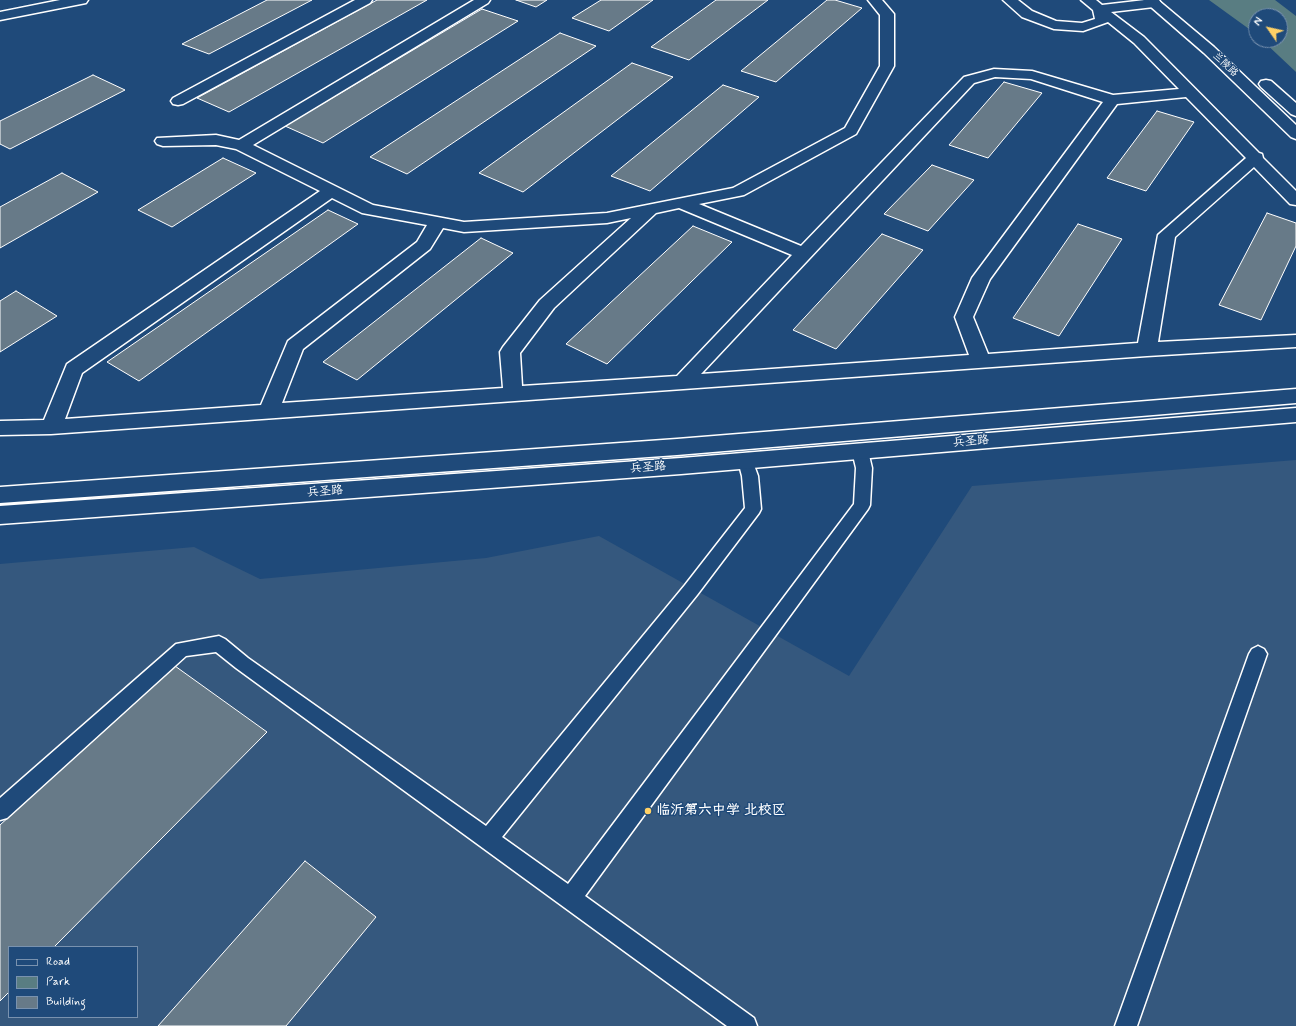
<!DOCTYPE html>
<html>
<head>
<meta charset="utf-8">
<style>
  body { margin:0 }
  #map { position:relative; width:1296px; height:1026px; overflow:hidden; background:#1f4a7a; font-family:Mynerve,sans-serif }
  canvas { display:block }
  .legend { position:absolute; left:8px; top:946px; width:130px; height:72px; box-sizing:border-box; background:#1f4a7a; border:1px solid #7992af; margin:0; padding:5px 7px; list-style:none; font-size:12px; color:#fff }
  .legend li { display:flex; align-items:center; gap:8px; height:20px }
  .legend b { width:20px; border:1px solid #7992af }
  .north { position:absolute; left:1248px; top:8px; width:40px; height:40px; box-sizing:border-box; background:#1f4a7a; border:1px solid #7992af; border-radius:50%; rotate:304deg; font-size:11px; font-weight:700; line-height:16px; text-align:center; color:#fff }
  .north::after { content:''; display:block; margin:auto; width:14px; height:18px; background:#ffd166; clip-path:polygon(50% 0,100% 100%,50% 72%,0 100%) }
</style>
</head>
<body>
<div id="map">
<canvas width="1296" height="1026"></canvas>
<ul class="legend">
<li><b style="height:5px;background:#1f4a7a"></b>Road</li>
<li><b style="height:11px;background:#597d82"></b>Park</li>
<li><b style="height:11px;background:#677a88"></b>Building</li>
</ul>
<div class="north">N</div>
</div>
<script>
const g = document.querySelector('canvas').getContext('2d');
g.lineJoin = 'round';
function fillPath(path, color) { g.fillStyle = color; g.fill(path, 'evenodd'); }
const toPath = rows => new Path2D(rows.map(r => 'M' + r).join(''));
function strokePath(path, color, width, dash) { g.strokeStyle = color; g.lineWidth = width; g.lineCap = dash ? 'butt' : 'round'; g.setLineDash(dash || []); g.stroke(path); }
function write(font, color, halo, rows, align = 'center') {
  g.font = font + ' Mynerve,"LXGW WenKai TC",sans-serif'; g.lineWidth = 3; g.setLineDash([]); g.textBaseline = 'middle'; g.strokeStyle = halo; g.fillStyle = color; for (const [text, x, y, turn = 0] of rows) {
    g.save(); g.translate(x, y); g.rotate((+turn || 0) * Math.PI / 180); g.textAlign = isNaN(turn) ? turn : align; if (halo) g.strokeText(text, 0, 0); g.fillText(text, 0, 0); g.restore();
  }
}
const built = toPath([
  [1296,460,1296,1026,0,1026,0,564,194,547,260,579,486,558,599,536,849,676,972,486],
  [9,947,137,947,137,1017,9,1017]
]);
const green = toPath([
  [1209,0,1275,0,1296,16,1296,72,1262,40,1280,40,1280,16,1256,16,1256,34]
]);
const building = toPath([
  [267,0,312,0,209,54,182,44,267,0],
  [377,0,427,0,229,112,197,98,377,0],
  [516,0,547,0,536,7,516,0],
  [601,0,653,0,609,31,572,18,601,0],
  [716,0,768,0,689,60,651,47,716,0],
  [827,0,835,0,862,8,776,82,741,71,827,0],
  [482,9,518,21,323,143,285,126,482,9],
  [560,33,596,46,407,174,370,157,560,33],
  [632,63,673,77,523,192,479,173,632,63],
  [93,75,125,90,10,149,0,144,0,121,93,75],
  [1004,82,1042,93,988,158,949,145,1004,82],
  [723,85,759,97,650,191,611,176,723,85],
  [1157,111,1194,122,1146,191,1107,178,1157,111],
  [223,158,256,173,172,227,138,210,223,158],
  [932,165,974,180,928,231,884,214,932,165],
  [62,173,98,192,0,248,0,207,62,173],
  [328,210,358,224,139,381,107,362,328,210],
  [1267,213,1296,223,1296,246,1261,320,1219,305,1267,213],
  [1078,224,1122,239,1059,336,1013,318,1078,224],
  [693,226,732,242,607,364,566,344,693,226],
  [882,234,923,250,836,349,793,330,882,234],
  [481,238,513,253,357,380,323,362,481,238],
  [16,291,57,316,0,352,0,301,16,291],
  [175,666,267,732,54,947,9,947,9,992,0,1001,0,825,175,666],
  [305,861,376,917,286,1026,158,1026,305,861]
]);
const lane = toPath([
  [860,445,865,447,868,451,872,468,870,505,868,509,585,896,754,1018,757,1026,727,1026,236,668,216,652,186,656,7,818,0,820,0,798,176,644,219,636,225,639,248,658,486,826,685,585,745,508,742,476,738,461,741,457,746,455,751,457,758,476,761,509,759,513,697,595,502,837,568,884,854,504,856,468,852,451,855,447,860,445],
  [1258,646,1264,649,1267,654,1137,1026,1115,1026,1249,654,1252,649,1258,646]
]);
const street = toPath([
  [60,0,88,0,86,3,81,4,0,20,0,12,60,0],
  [355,0,372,0,370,3,183,104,178,105,173,104,171,101,173,98,355,0],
  [474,0,490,0,488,3,253,145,373,205,464,222,607,213,733,188,845,128,880,66,880,15,868,0,882,0,894,14,894,66,856,134,744,195,699,204,801,246,964,77,994,69,1032,71,1113,95,1179,89,1134,43,1108,22,1083,31,1054,29,1022,17,1003,0,1018,0,1032,11,1056,21,1082,23,1095,19,1093,10,1081,0,1096,0,1102,5,1145,0,1159,0,1161,3,1159,6,1154,7,1111,12,1144,37,1259,153,1262,154,1263,158,1296,191,1296,205,1290,204,1254,167,1175,237,1158,342,1296,335,1296,347,1147,356,51,434,0,435,0,421,44,420,67,364,320,191,236,149,216,145,163,146,157,144,155,141,157,138,216,135,239,140,474,0],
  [995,77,1031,79,1103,102,972,278,955,317,969,355,701,374,974,83,995,77],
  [1186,97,1246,158,1158,235,1138,343,988,354,973,317,990,279,1117,104,1186,97],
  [332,198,362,213,427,225,417,242,288,341,261,405,65,419,82,373,332,198],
  [679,208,792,255,677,376,522,386,520,353,554,308,656,213,679,208],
  [631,218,540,300,503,347,500,352,503,388,282,403,303,349,430,249,443,228,464,232,607,223,631,218]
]);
const secondary = toPath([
  [1143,0,1158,0,1214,47,1296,125,1296,139,1291,137,1204,53,1143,0],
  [1266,80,1271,81,1296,103,1296,116,1291,114,1261,87,1259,84,1261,81,1266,80],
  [1296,389,1296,403,677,455,0,503,0,487,677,439,1296,389],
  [1296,408,1296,422,681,474,0,524,0,506,681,458,1296,408]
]);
const markers = [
  [648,811,4,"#ffd166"]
];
const farStreetnames = [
  ["兰陵路",1225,65,43]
];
const streetNames = [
  ["兵圣路",971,442,-5],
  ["兵圣路",648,468,-4],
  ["兵圣路",325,492,-4]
];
const nearPoinames = [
  ["临沂第六中学 北校区",656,811]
];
fillPath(built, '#35587e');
fillPath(green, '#597d82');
fillPath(building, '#677a88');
strokePath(building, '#fff', 1);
strokePath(lane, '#fff', 3);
strokePath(street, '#fff', 3);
strokePath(secondary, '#fff', 3);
fillPath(lane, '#1f4a7a');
fillPath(street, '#1f4a7a');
fillPath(secondary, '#1f4a7a');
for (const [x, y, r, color] of markers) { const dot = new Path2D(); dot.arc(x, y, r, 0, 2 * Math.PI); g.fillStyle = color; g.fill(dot); strokePath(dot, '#1f4a7a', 1.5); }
write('10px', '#fff', '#1f4a7a', farStreetnames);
write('12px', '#fff', '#1f4a7a', streetNames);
write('bold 14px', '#fff', '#1f4a7a', nearPoinames, 'left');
</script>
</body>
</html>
